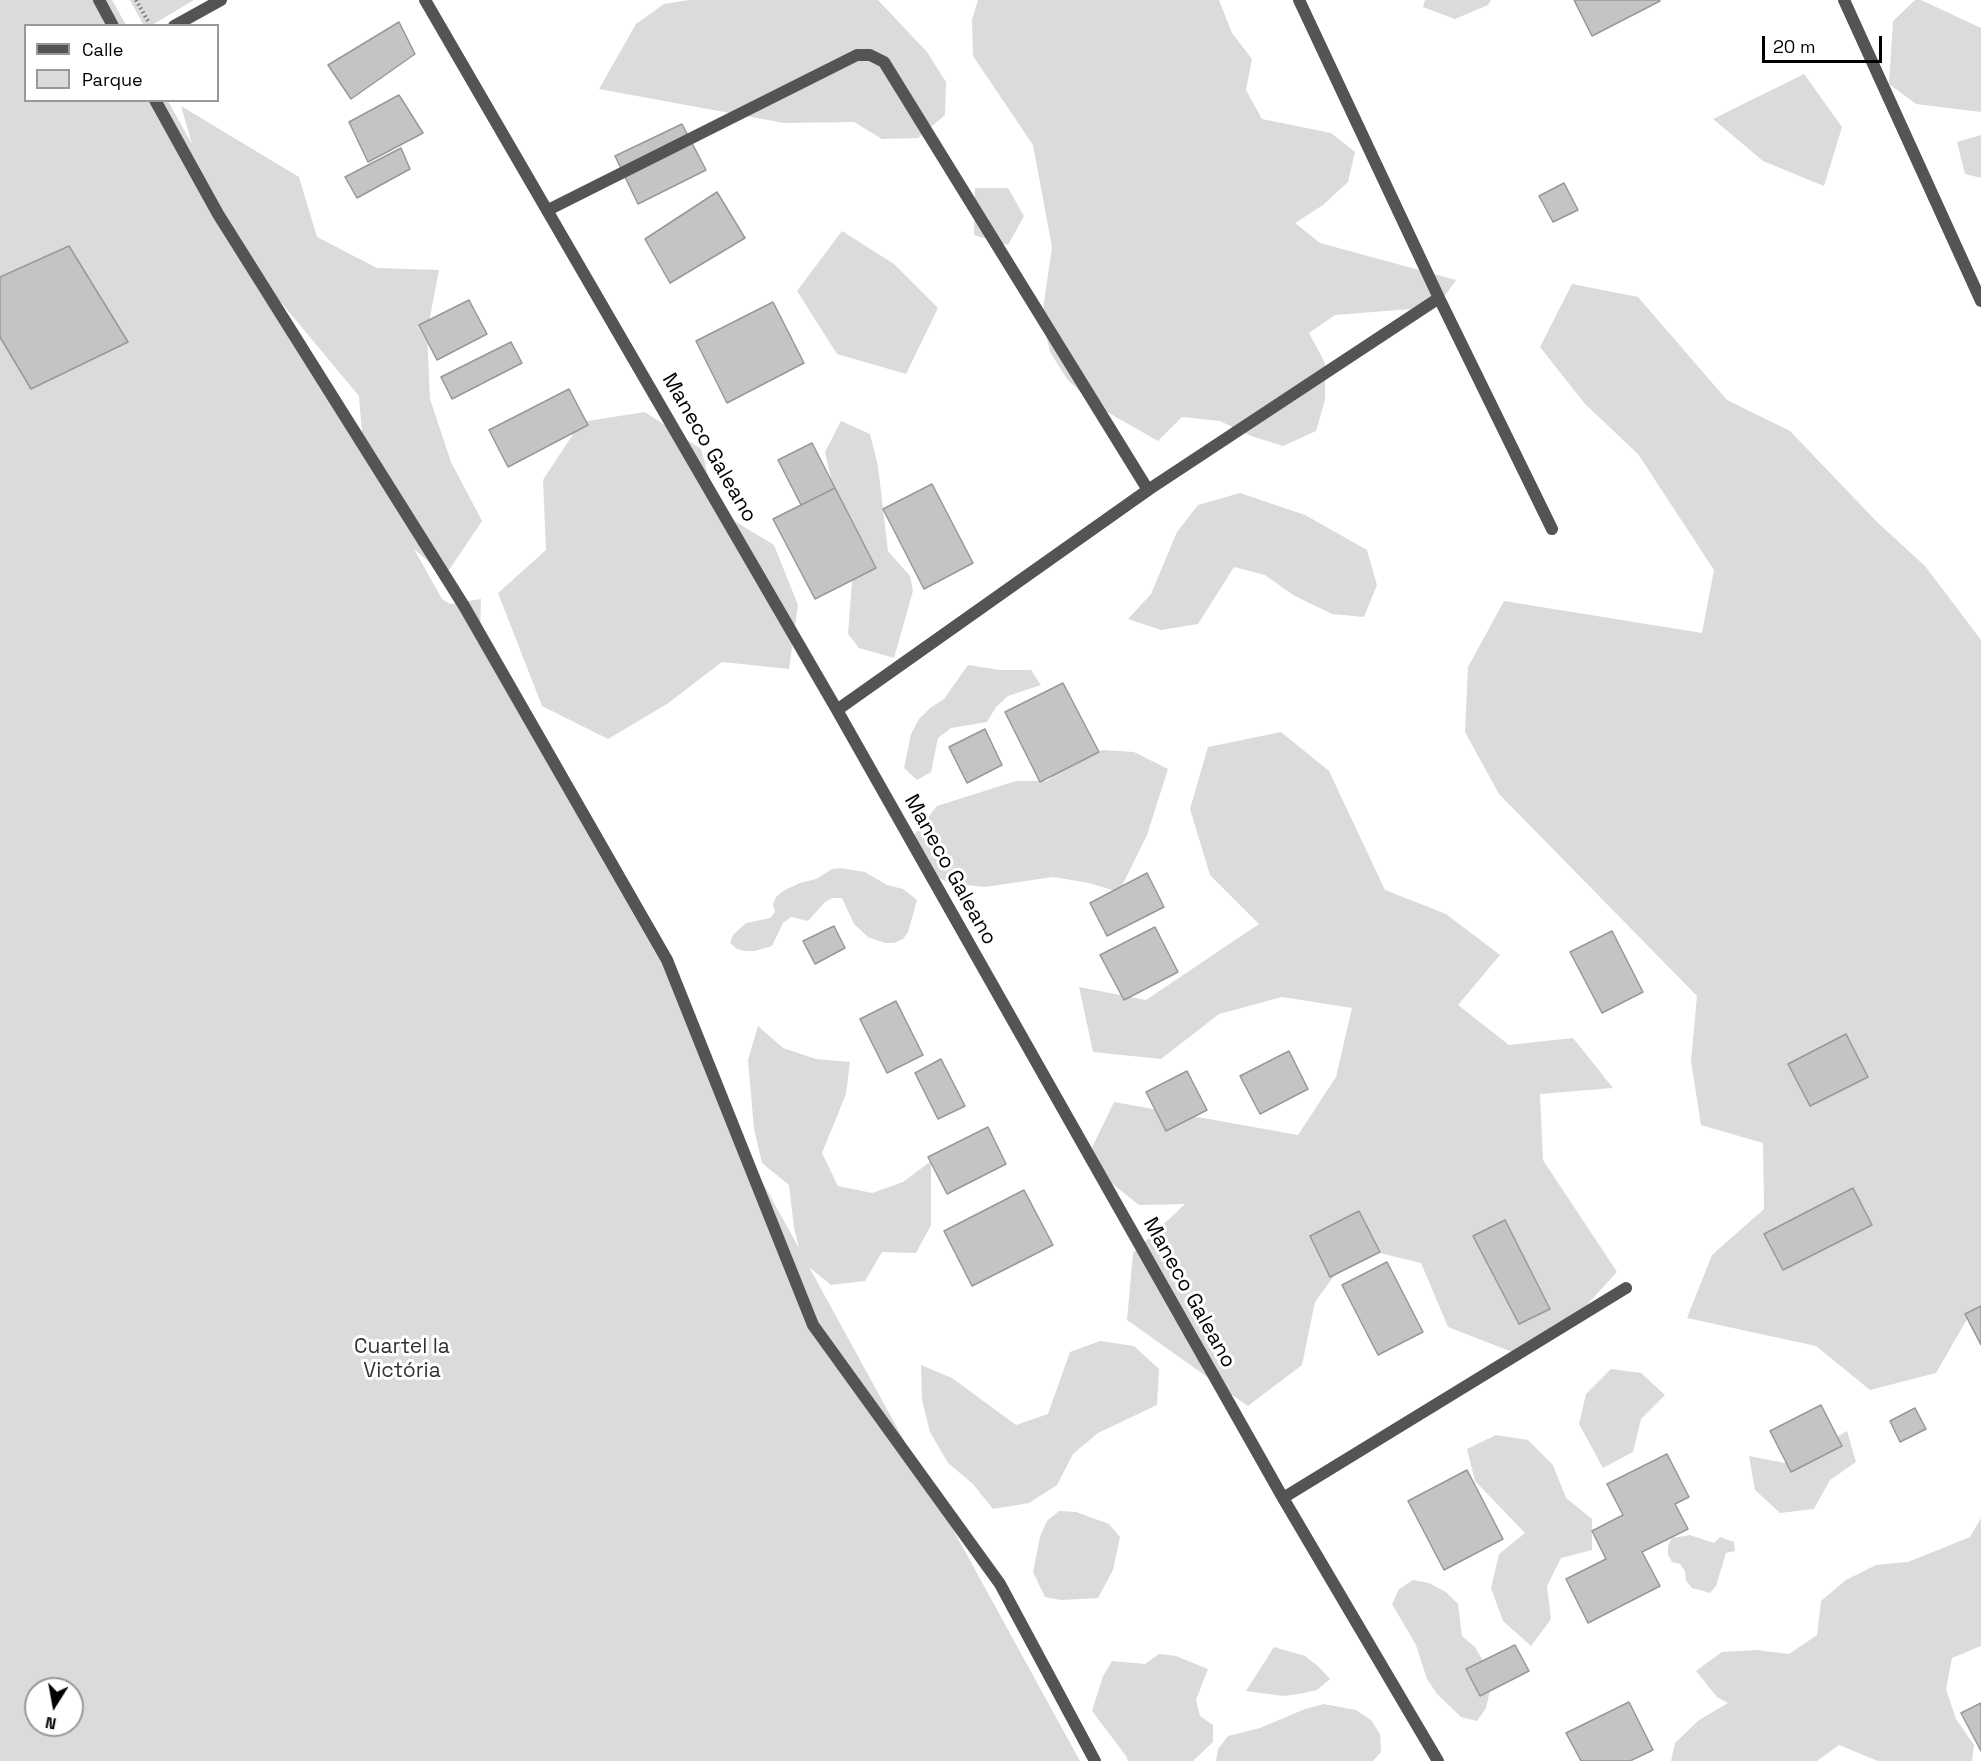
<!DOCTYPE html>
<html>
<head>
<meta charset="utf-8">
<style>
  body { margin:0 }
  #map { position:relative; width:1981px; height:1761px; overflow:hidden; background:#fff; font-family:"Space Grotesk",sans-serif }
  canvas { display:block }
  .legend { position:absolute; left:24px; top:24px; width:195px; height:78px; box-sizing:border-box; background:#fff; border:2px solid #999; margin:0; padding:8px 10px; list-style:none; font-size:18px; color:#000 }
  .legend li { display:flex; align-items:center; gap:12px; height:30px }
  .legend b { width:30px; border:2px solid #999 }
  .north { position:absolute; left:24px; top:1677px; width:60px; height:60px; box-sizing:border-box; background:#fff; border:2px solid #999; border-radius:50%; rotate:191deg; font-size:16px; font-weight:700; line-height:24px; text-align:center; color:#000 }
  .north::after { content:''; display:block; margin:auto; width:21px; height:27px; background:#000; clip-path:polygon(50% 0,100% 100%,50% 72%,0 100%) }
  .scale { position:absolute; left:1762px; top:36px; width:120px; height:27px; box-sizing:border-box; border:3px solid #000; border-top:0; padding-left:8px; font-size:18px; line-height:21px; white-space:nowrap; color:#000; -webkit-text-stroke:4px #fff; paint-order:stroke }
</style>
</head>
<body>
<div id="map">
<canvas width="1981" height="1761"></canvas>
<ul class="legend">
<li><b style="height:8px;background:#545454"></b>Calle</li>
<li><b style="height:16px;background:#dbdbdb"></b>Parque</li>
</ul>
<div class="north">N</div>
<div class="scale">20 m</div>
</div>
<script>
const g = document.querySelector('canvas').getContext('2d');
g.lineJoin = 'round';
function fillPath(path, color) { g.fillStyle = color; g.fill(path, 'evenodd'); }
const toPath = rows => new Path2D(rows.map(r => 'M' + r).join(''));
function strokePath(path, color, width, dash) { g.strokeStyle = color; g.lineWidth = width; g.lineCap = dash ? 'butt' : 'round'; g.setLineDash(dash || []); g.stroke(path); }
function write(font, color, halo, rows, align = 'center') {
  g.font = font + ' "Space Grotesk",sans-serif'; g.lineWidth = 6; g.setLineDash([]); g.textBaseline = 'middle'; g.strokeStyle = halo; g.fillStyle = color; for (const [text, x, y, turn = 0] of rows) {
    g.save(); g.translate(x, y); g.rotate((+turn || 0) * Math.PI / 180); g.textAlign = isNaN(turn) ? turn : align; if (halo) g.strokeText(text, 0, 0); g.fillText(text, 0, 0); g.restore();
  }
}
const green = toPath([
  [0,0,112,0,126,25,26,26,26,100,168,101,192,144,181,106,299,177,317,237,377,268,439,270,427,333,430,399,451,462,482,521,445,576,414,549,442,599,450,604,481,599,480,632,614,857,717,1074,727,1118,799,1248,794,1228,789,1185,762,1163,754,1129,748,1060,758,1026,783,1048,816,1059,850,1062,846,1094,822,1153,838,1186,872,1193,903,1182,931,1161,931,1225,916,1253,882,1252,865,1281,831,1285,809,1267,1080,1761,0,1761],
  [279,300,359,396,364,456],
  [36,1689,72,1689,72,1725,36,1725],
  [130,0,194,0,152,25,144,26],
  [689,0,878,0,927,52,946,82,945,115,918,138,882,139,854,122,784,123,599,89,636,24,664,4],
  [978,0,1219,0,1232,33,1252,59,1246,90,1262,119,1331,133,1355,152,1348,182,1323,205,1295,223,1320,243,1456,280,1437,307,1335,315,1309,333,1325,363,1325,400,1316,431,1283,446,1251,436,1220,421,1182,417,1158,441,1093,404,1067,379,1050,352,1042,316,1052,247,1033,145,973,56,972,20],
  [1425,0,1491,0,1488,5,1455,19,1423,7],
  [1915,0,1921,0,1981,28,1981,112,1916,104,1889,84,1893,21],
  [1804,74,1842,127,1824,186,1763,161,1713,119],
  [1981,135,1981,178,1965,174,1957,142],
  [975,188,1008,188,1024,216,1008,245,974,235],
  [842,231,894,264,938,308,906,374,837,354,797,291],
  [1572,284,1638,297,1727,400,1790,431,1878,523,1925,566,1981,640,1981,1311,1970,1314,1936,1373,1870,1390,1816,1346,1687,1318,1712,1255,1764,1209,1763,1143,1701,1125,1691,1061,1697,996,1499,794,1465,732,1468,667,1504,601,1702,633,1714,570,1638,454,1585,404,1540,347],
  [645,412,701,449,718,511,774,545,798,605,789,669,722,662,667,704,608,739,542,706,498,593,546,550,543,480,581,422],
  [841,421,870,434,878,466,888,551,910,576,913,591,894,658,859,648,848,634,852,581,837,551,840,518,825,452],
  [1240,493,1305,515,1367,550,1377,585,1364,617,1332,614,1293,595,1265,575,1234,567,1198,624,1161,630,1128,619,1151,594,1177,532,1198,505],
  [968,665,1000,670,1031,670,1041,685,1008,696,996,707,987,722,951,728,938,738,931,772,917,780,904,768,911,734,919,719,930,708,944,699],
  [1281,732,1329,771,1385,890,1446,914,1500,955,1458,1005,1509,1045,1573,1038,1613,1088,1540,1094,1543,1160,1617,1272,1574,1319,1515,1353,1448,1327,1421,1263,1355,1247,1315,1302,1302,1365,1248,1406,1127,1320,1133,1253,1185,1204,1139,1205,1085,1162,1114,1102,1298,1135,1336,1077,1352,1008,1282,997,1219,1014,1161,1059,1093,1052,1079,987,1146,1000,1259,924,1210,875,1190,809,1208,747],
  [1103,750,1134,752,1168,769,1147,835,1119,892,1089,883,1053,877,985,887,949,883,919,868,915,834,937,806,1016,781,1047,781,1073,760],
  [840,868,865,872,887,885,903,889,917,900,908,932,903,939,894,943,885,943,868,937,854,924,842,898,832,898,825,902,808,921,791,917,783,923,772,946,755,951,745,951,737,949,730,943,733,935,746,923,770,918,775,912,773,904,776,897,783,891,800,883,816,879,832,869],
  [1100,1341,1134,1346,1159,1369,1157,1405,1098,1433,1073,1454,1057,1485,1029,1503,993,1509,973,1484,948,1463,930,1432,922,1400,921,1365,952,1378,1016,1425,1048,1414,1070,1352],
  [1611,1369,1641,1373,1665,1395,1641,1419,1633,1452,1603,1468,1579,1424,1586,1394],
  [1847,1431,1856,1462,1830,1480,1814,1509,1780,1513,1755,1490,1749,1456,1790,1464],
  [1496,1435,1528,1440,1553,1465,1566,1498,1592,1519,1592,1550,1561,1558,1547,1586,1551,1619,1531,1646,1503,1621,1491,1588,1499,1554,1525,1533,1475,1481,1467,1449],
  [1059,1511,1076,1512,1109,1524,1120,1537,1113,1570,1098,1598,1061,1600,1045,1597,1033,1572,1040,1537,1047,1521],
  [1981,1518,1981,1646,1952,1658,1946,1689,1956,1719,1974,1745,1972,1761,1878,1761,1839,1745,1817,1761,1671,1761,1675,1743,1699,1720,1728,1703,1717,1697,1696,1671,1722,1652,1757,1650,1789,1654,1817,1635,1821,1601,1846,1580,1876,1565,1908,1562,1970,1537],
  [1690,1535,1714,1543,1720,1537,1734,1542,1735,1551,1726,1553,1716,1586,1710,1593,1692,1588,1686,1581,1685,1571,1680,1564,1672,1562,1668,1555,1668,1546,1672,1538],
  [1413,1580,1429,1583,1446,1592,1458,1604,1462,1636,1475,1647,1483,1661,1481,1676,1490,1690,1486,1708,1477,1721,1461,1717,1437,1694,1427,1679,1416,1645,1392,1604,1399,1589],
  [1274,1647,1305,1656,1319,1667,1330,1679,1317,1690,1299,1694,1283,1696,1246,1691],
  [1159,1654,1176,1656,1208,1669,1196,1700,1200,1716,1213,1725,1213,1742,1193,1761,1128,1761,1126,1756,1092,1711,1103,1676,1112,1661,1145,1664],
  [1324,1704,1356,1710,1371,1720,1380,1734,1381,1752,1373,1761,1216,1761,1218,1749,1228,1736,1260,1728,1305,1709]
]);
const building = toPath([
  [1574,0,1659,0,1660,1,1592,36,1574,0],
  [399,22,415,54,351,99,328,65,399,22],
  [399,95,423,133,368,162,349,122,399,95],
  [682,124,706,170,638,204,615,156,682,124],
  [401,148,410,169,357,198,345,177,401,148],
  [1564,183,1578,210,1553,222,1539,196,1564,183],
  [717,192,745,238,670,283,645,239,717,192],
  [69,246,128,342,31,389,0,337,0,277,69,246],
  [469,300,487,334,437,360,419,325,469,300],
  [773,302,804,363,727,403,696,341,773,302],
  [511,342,522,363,452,399,441,377,511,342],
  [569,389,588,425,508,467,489,430,569,389],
  [812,443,835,488,801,505,778,460,812,443],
  [932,484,973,563,924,589,883,509,932,484],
  [835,488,876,568,815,599,773,519,835,488],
  [1063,683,1099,752,1040,782,1005,712,1063,683],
  [985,729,1002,765,967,783,949,747,985,729],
  [1147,873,1164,907,1107,936,1090,903,1147,873],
  [834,926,845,948,815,964,803,941,834,926],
  [1155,927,1178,972,1124,1000,1100,955,1155,927],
  [1612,931,1643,992,1602,1013,1570,952,1612,931],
  [896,1001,923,1055,887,1073,860,1019,896,1001],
  [1846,1034,1868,1077,1810,1106,1788,1064,1846,1034],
  [1289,1051,1308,1089,1260,1114,1240,1076,1289,1051],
  [941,1059,965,1106,938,1119,915,1073,941,1059],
  [1187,1071,1207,1110,1166,1131,1146,1092,1187,1071],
  [988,1127,1006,1164,947,1194,928,1157,988,1127],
  [1853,1188,1872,1225,1783,1270,1764,1234,1853,1188],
  [1024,1190,1053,1245,972,1286,944,1231,1024,1190],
  [1359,1211,1380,1252,1330,1277,1310,1236,1359,1211],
  [1505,1220,1550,1309,1519,1324,1473,1236,1505,1220],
  [1387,1262,1423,1332,1378,1355,1342,1285,1387,1262],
  [1981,1306,1981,1345,1965,1314,1981,1306],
  [1821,1405,1842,1446,1791,1472,1770,1431,1821,1405],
  [1915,1408,1926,1429,1900,1442,1890,1421,1915,1408],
  [1667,1454,1689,1497,1675,1504,1688,1529,1642,1552,1660,1586,1588,1623,1566,1579,1606,1559,1592,1531,1623,1515,1607,1484,1667,1454],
  [1467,1470,1503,1539,1444,1570,1408,1501,1467,1470],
  [1515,1645,1529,1671,1480,1696,1466,1669,1515,1645],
  [1629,1702,1653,1750,1630,1761,1581,1761,1566,1733,1629,1702],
  [1981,1703,1981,1751,1961,1713,1981,1703]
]);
const path = toPath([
  [136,0,148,21]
]);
const lane = toPath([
  [99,0,113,26],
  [174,26,221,0],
  [155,100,218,214,464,606,667,960,813,1325,1000,1584,1095,1761],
  [548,210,857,55,870,55,884,62,1148,490]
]);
const street = toPath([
  [425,0,837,710,1283,1498,1438,1761],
  [1299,0,1439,298,1552,529],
  [1844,0,1981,301],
  [837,710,1148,490,1439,298],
  [1283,1498,1626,1288]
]);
const streetNames = [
  ["Maneco Galeano",709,448,60],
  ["Maneco Galeano",950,870,61],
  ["Maneco Galeano",1189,1293,61]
];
const parkNames = [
  ["Cuartel la",402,1347],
  ["Victória",402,1371]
];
fillPath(green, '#dbdbdb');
fillPath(building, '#c4c4c4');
strokePath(building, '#989898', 1.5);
strokePath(path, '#767676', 4, [1.5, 3]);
strokePath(lane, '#545454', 12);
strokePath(street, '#545454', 12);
write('21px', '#000', '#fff', streetNames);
write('21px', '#323232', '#fff', parkNames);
</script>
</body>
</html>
